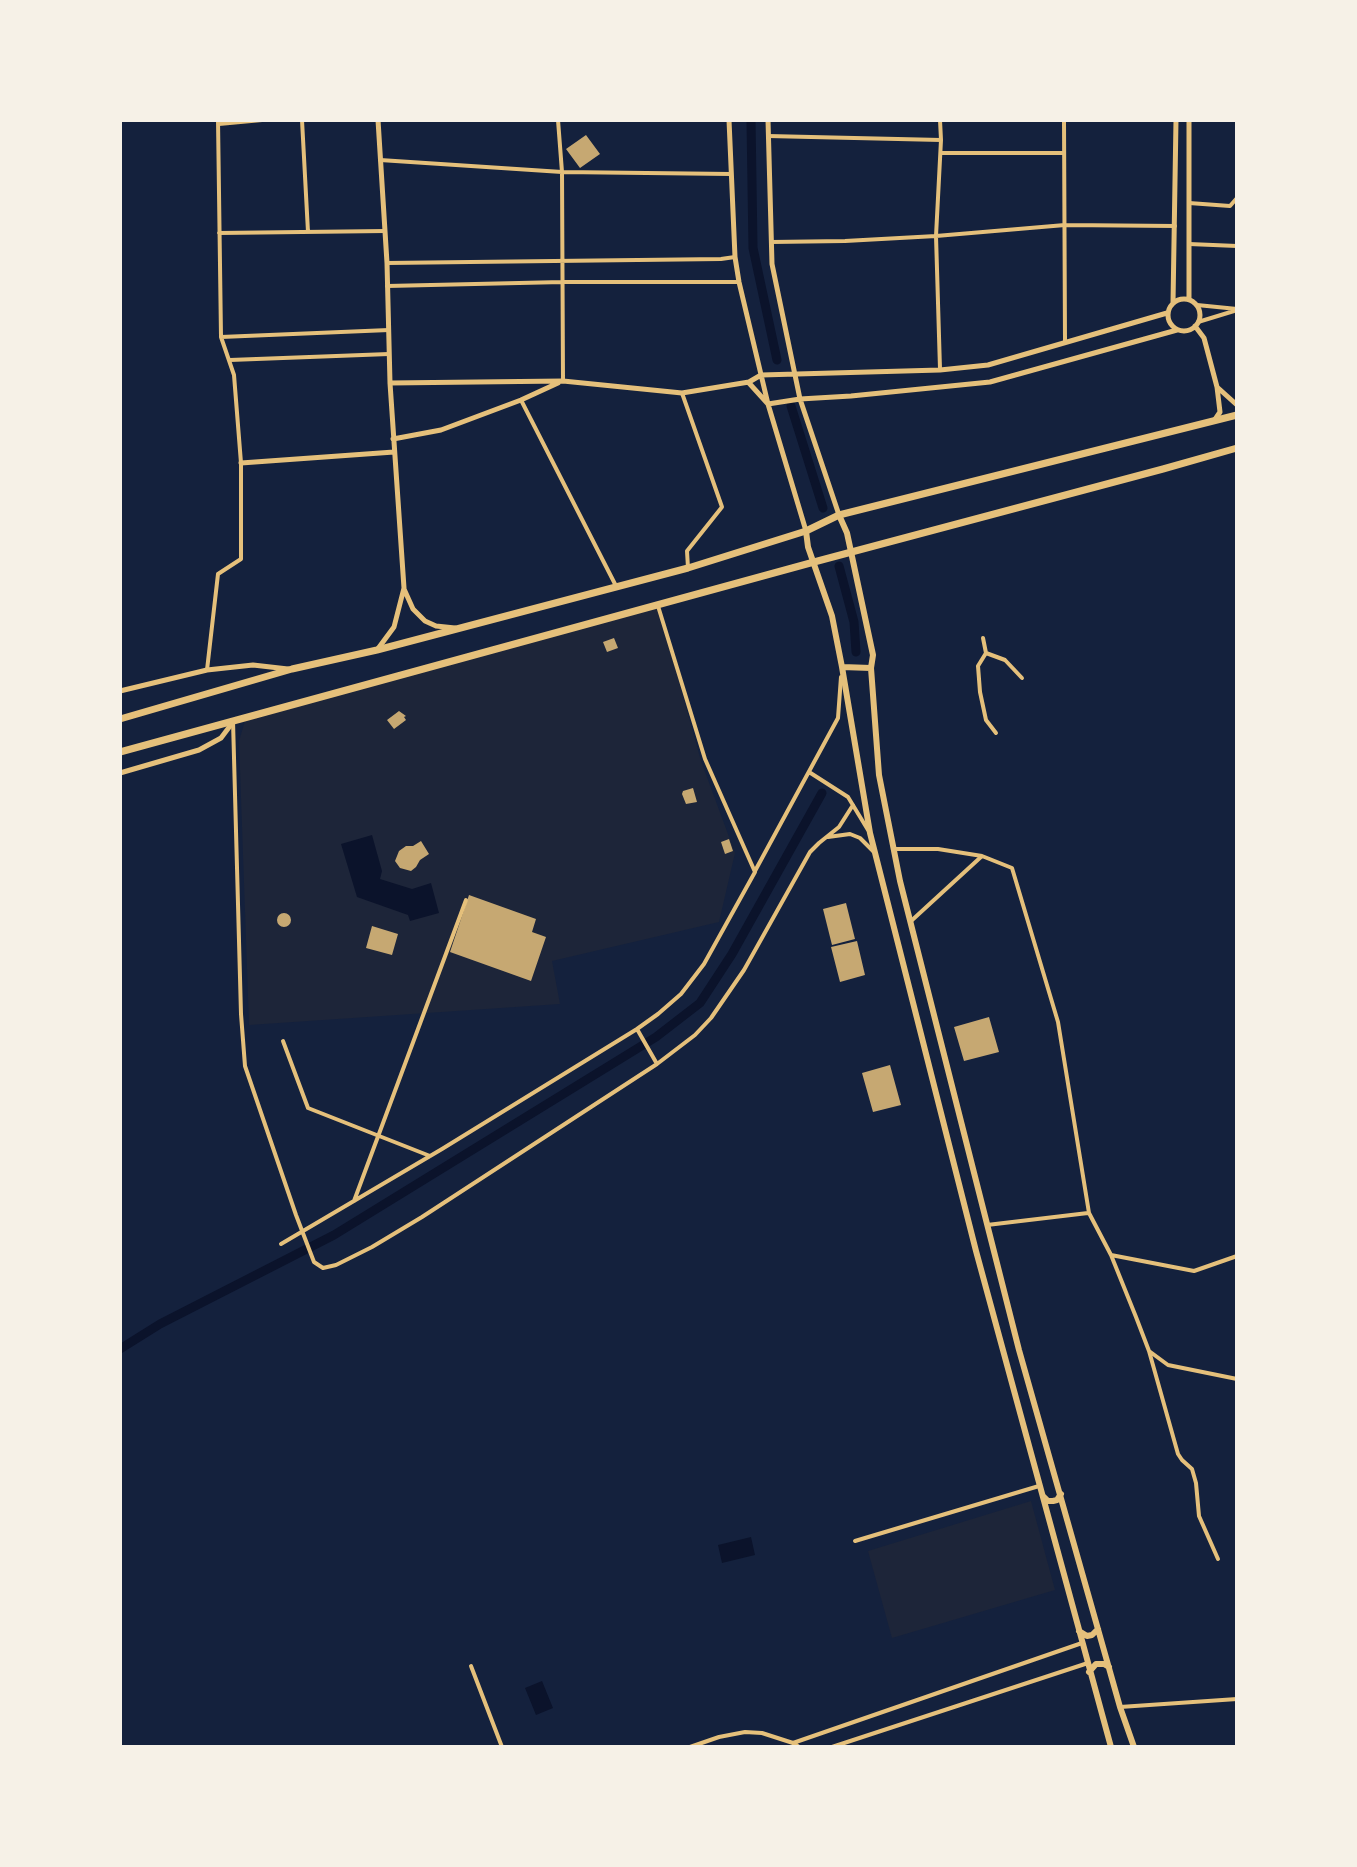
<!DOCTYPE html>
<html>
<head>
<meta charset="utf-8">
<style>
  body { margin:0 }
  #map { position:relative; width:1357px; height:1867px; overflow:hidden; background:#14213d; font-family:Quicksand,sans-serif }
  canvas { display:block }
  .frame { position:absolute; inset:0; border:122px solid #f6f1e7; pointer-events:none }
</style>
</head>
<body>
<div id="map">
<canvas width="1357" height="1867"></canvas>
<div class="frame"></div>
</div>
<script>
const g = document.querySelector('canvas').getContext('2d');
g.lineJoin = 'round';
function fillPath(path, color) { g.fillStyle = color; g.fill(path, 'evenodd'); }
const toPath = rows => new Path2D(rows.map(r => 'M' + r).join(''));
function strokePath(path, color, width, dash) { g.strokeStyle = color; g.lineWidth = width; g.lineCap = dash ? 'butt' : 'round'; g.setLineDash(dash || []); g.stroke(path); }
const green = toPath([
  [658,606,701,761,735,853,719,922,552,961,560,1004,249,1025,239,741,245,721],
  [1031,1501,1055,1590,892,1638,868,1551]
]);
const water = toPath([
  [372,835,382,871,380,879,412,889,431,883,439,913,410,921,408,915,357,897,341,844],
  [751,1537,755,1555,722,1563,718,1545],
  [542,1681,553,1708,536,1715,525,1688]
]);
const canal = toPath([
  [751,120,753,248,777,360],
  [791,406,823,508],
  [839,566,854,622,856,652],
  [120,1349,160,1324,334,1235,656,1037,700,1003,732,954,822,793]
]);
const building = toPath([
  [586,135,600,154,580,168,566,149],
  [614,638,618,648,607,652,603,642],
  [399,711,406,716,404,717,406,720,394,729,387,720],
  [693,788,697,802,686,804,682,794,683,791],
  [729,839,733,851,725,854,721,842],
  [421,841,429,854,420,860,416,867,411,871,400,868,395,861,399,851,406,846,413,846],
  [469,895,536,919,532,932,546,937,531,981,450,952],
  [846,903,855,939,832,945,823,909],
  '277 920a7 7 0 1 1 14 0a7 7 0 1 1-14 0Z',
  [372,926,398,934,392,955,366,948],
  [857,941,865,975,840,982,831,947],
  [989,1017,999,1052,964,1061,954,1027],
  [890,1065,901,1105,873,1112,862,1073]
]);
const minor = toPath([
  [302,120,308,232],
  [558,120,562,172,563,381],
  [940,120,941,140,936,236,940,369],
  [1064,120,1065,342],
  [219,124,262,120],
  [768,136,941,140],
  [942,153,1063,153],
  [380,160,562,172,731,174],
  [1189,203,1230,206,1237,198],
  [219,233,385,231],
  [771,242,845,241,936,236,1065,225,1175,226],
  [1189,244,1237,246],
  [387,263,721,259,735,257],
  [387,286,563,282,739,282],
  [1197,305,1237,309],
  [1198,322,1234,311],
  [221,337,389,330],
  [230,360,389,354],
  [682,393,722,507,687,551,688,568],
  [521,400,616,586],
  [983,638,986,653,978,666,980,692,986,720,996,733],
  [986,653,1005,660,1022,678],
  [207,670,218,574,241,559,241,463,234,375,221,337,218,120],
  [233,721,241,1014,245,1066,296,1215,314,1262,323,1268,336,1265,372,1247,422,1217,657,1064,695,1035,711,1018,744,970,810,852,819,843,839,827,853,805],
  [809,772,848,797,868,830],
  [828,837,850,834,860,838,873,851],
  [894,849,938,849,982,856,1012,868,1058,1022,1089,1213,1111,1255,1136,1317,1149,1351,1178,1454,1182,1460,1192,1469,1196,1483,1199,1516,1218,1559],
  [755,871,838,718,841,677],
  [910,922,982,856],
  [637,1029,657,1064],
  [283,1041,308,1108,430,1156],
  [354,1201,466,900],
  [987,1225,1088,1213],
  [281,1244,442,1149,637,1029,658,1014,681,994,704,964,755,872,705,759,658,606],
  [1111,1255,1194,1271,1237,1256],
  [1149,1351,1168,1365,1237,1379],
  [855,1541,1039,1486],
  [471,1666,502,1747],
  [1120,1707,1237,1699],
  [793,1743,1082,1643],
  [690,1747,719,1737,745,1732,762,1733,793,1743,799,1747],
  [832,1747,1088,1663]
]);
const tertiary = toPath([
  [729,120,735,257,739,282,768,404,806,531],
  [768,120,772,264,800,399,839,515],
  '1168 315a16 16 0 1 1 32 0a16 16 0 1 1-32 0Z',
  [1189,299,1189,120],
  [1173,303,1176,120],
  [1195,326,1204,338,1217,387],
  [390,383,563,381,682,393,749,382,761,375,940,370,988,365,1167,313],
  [749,383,768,404,800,399,851,396,990,382,1177,330],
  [1214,421,1220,412,1217,387,1237,405],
  [393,439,441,430,521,400,558,383],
  [241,463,394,452],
  [404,589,413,609,425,621,436,626,455,628],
  [377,650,394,627,404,588,390,383,387,263,378,120],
  [120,691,207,670,253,665,288,669],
  [120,773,199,750,221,738,233,722]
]);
const secondary = toPath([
  [839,515,847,533,873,655,871,668,879,775,900,881,1019,1350,1120,1707,1134,1747],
  [806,531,808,547,832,616,842,667,870,833,976,1251,1111,1747],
  [842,667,871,668],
  [1043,1496,1048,1501,1053,1501,1057,1500,1061,1494],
  [1079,1631,1087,1636,1092,1635,1098,1629],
  [1089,1672,1096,1664,1104,1664,1109,1667]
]);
const trunk = toPath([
  [120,719,292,669,377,650,688,568,806,531,839,515,1237,415],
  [120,752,814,562,1163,469,1237,448]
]);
fillPath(green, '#1d2539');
fillPath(water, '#0b132b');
strokePath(canal, '#0b132b', 9);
fillPath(building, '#c6a872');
strokePath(minor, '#e5c07b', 4);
strokePath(tertiary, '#e5c07b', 5);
strokePath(secondary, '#e5c07b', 6);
strokePath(trunk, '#e5c07b', 7);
</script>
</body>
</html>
